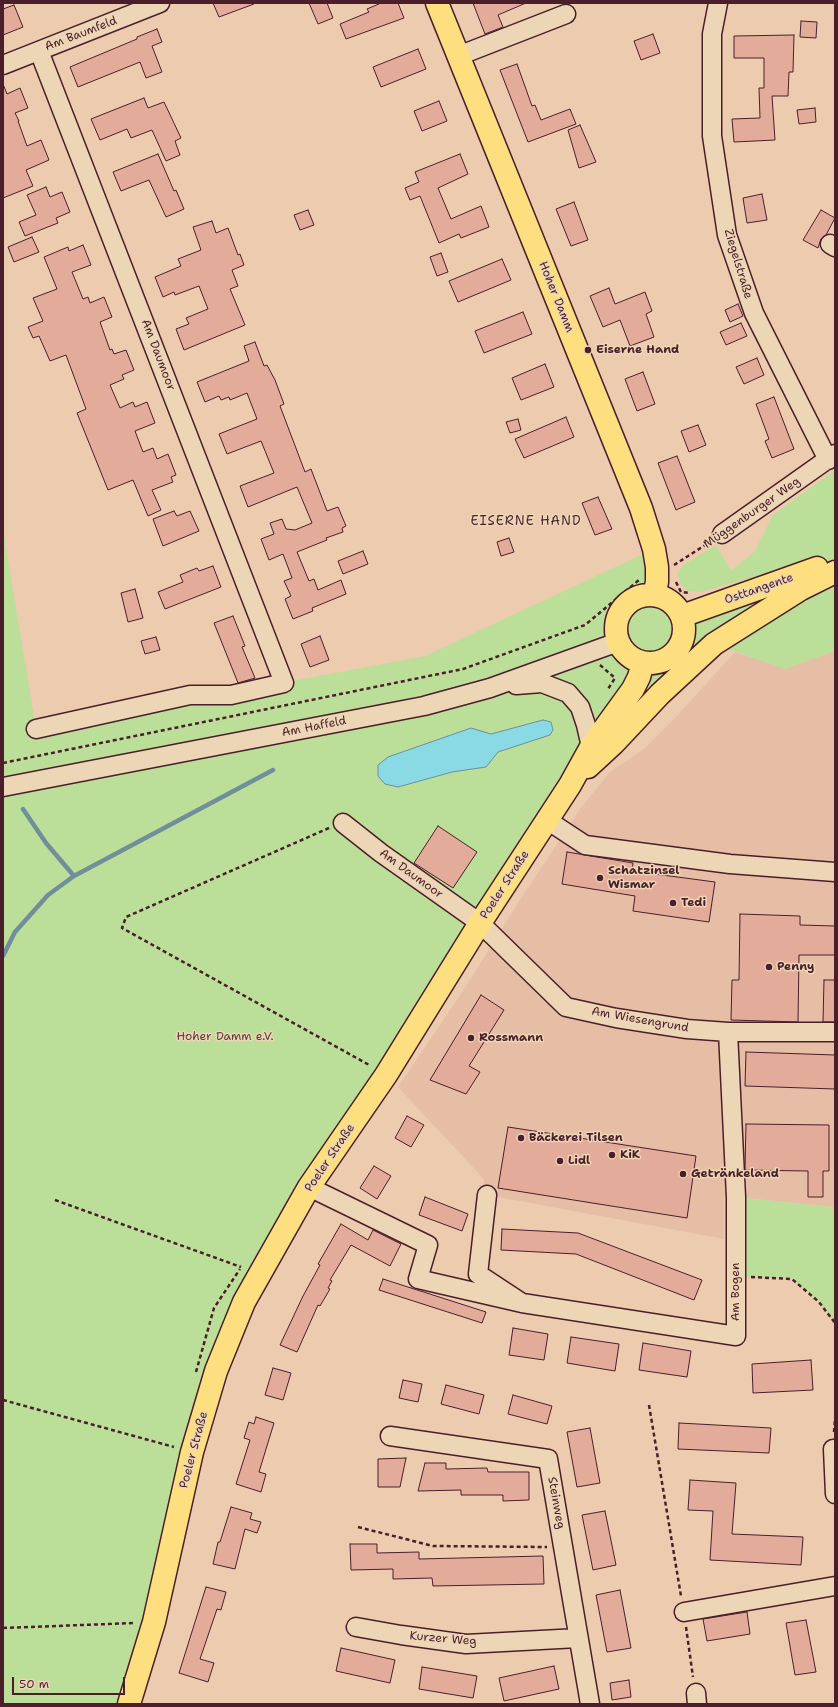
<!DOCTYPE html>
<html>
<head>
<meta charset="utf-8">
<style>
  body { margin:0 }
  #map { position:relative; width:838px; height:1707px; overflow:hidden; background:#eccbaf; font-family:"Shantell Sans",sans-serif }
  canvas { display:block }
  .frame { position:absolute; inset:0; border:4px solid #4a1f2b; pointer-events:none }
  .scale { position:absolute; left:12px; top:1677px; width:113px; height:18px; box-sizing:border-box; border:2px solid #4a1f2b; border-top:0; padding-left:5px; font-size:12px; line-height:14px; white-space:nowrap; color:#4a1f2b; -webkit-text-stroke:3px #edd6b6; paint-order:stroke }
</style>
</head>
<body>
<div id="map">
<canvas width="838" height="1707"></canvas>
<div class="frame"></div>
<div class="scale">50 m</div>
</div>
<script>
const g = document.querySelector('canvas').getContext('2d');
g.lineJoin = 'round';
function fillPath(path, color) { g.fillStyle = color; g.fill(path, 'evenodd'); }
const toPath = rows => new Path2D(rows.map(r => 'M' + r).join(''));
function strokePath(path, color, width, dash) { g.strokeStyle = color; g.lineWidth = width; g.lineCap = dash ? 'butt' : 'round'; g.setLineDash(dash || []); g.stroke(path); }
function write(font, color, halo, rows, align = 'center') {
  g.font = font + ' "Shantell Sans",sans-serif'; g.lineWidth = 3; g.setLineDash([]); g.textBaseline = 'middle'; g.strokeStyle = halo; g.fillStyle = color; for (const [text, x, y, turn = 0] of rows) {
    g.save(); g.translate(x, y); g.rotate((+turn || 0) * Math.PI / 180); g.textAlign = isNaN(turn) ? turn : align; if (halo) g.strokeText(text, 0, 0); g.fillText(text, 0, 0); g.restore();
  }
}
const built = toPath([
  [835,651,835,1207,724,1196,724,1239,482,1194,484,1179,398,1087,463,991,518,903,580,809,609,773,645,748,677,716,735,652,785,668]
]);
const green = toPath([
  [835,470,835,651,785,669,714,644,570,785,244,1302,129,1704,3,1704,3,530,36,729,425,656,654,549,661,591,674,597,679,602,685,614,806,562,700,592,688,591,681,585,677,575,682,566,716,545,731,571,755,551,773,515],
  [736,1197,835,1207,835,1323,819,1302,792,1279,736,1277]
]);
const water = toPath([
  [543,720,551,722,553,730,550,735,498,752,486,767,452,772,398,787,385,784,378,776,378,765,388,757,471,728,491,734,543,720]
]);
const stream = toPath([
  [23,809,46,843,74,876],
  [3,956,15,932,48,895,74,876,273,770]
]);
const building = toPath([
  [213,3,254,3,254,4,219,17,213,3],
  [309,3,327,3,333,18,318,24,309,3],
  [381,3,398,3,404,18,346,39,340,24,369,12,367,9,381,3],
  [473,3,526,3,498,15,503,27,485,34,473,3],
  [14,5,23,27,3,35,3,9,14,5],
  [801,21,817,22,816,38,800,37,801,21],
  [157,29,162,42,152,46,162,72,146,78,140,62,78,87,70,67,137,39,137,37,157,29],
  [653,34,660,53,641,60,634,41,653,34],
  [794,35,793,72,789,72,788,96,772,96,775,140,734,142,732,119,760,118,759,88,764,88,764,58,734,58,734,36,794,35],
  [418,49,426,69,381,87,373,67,418,49],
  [517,64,532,106,535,105,541,120,570,109,576,124,528,142,500,70,517,64],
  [3,84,7,94,20,88,28,108,15,113,19,121,18,121,27,146,41,140,49,160,26,170,33,186,3,198,3,84],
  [144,98,148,108,164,102,181,138,175,141,180,155,166,161,152,130,131,138,127,129,100,140,91,119,144,98],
  [439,101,447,121,422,131,414,111,439,101],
  [815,108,816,122,799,124,797,110,815,108],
  [580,125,596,162,579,168,568,130,580,125],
  [158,154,174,191,176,190,184,209,166,217,149,180,121,191,113,172,158,154],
  [460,154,468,174,438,188,451,219,481,206,489,227,461,238,459,234,439,243,420,196,410,200,405,188,419,182,415,172,460,154],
  [46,187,50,197,62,192,70,212,56,218,58,223,25,236,19,222,36,215,27,195,46,187],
  [762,194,767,220,747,223,743,198,762,194],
  [574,202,588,240,571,246,556,209,574,202],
  [308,210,314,225,300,230,294,215,308,210],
  [821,210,835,218,826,235,821,239,818,248,803,240,821,210],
  [212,221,216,233,228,228,238,255,240,254,244,265,232,270,238,286,230,289,245,325,184,350,176,329,189,324,186,318,208,309,199,286,175,295,174,292,163,297,155,277,181,266,178,259,201,250,193,227,212,221],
  [32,237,39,252,14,262,8,247,32,237],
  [83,245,91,265,72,272,83,299,88,297,90,303,104,297,112,317,100,322,110,350,112,349,114,354,126,350,134,370,122,375,124,379,110,385,120,408,133,402,135,407,147,402,155,423,135,431,143,452,153,448,157,459,168,454,176,475,171,477,173,482,152,490,161,510,148,516,133,480,108,490,77,413,86,409,66,355,50,361,39,336,33,338,28,327,43,321,33,298,57,289,44,257,68,247,69,251,83,245],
  [441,253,448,272,437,276,430,257,441,253],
  [502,259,511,280,458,302,449,281,502,259],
  [609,288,615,304,645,292,652,311,646,314,654,337,630,346,620,320,603,327,590,296,609,288],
  [738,304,743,316,730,322,725,310,738,304],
  [523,312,532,334,484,353,475,331,523,312],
  [741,323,747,336,726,345,720,332,741,323],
  [255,342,264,366,267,365,275,380,284,404,280,406,305,472,311,469,327,511,338,507,346,526,342,528,343,532,326,538,327,540,297,552,309,581,314,579,318,590,341,580,346,594,312,608,313,611,293,619,285,599,291,596,284,581,292,578,283,554,269,560,261,539,274,534,270,523,282,519,286,529,295,530,312,523,297,487,248,507,240,486,274,473,261,441,227,454,219,434,257,419,247,393,230,400,229,397,221,400,219,396,205,402,197,382,249,361,244,346,255,342],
  [757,358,764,375,744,384,736,367,757,358],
  [545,364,554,387,521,400,512,378,545,364],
  [643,372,655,404,637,411,625,379,643,372],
  [774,397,794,449,772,458,765,441,769,439,756,404,774,397],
  [566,417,574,437,524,458,515,439,566,417],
  [518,419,521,430,510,433,506,422,518,419],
  [698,425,706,445,689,452,681,431,698,425],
  [677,456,695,502,676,510,658,463,677,456],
  [598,497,612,529,595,535,582,503,598,497],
  [174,511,177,516,190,511,199,531,163,546,153,519,174,511],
  [509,538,514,552,501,556,497,542,509,538],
  [363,551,368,564,343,574,338,561,363,551],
  [213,566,221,587,165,609,158,592,183,582,180,575,197,568,199,571,213,566],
  [135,589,143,618,128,622,121,593,135,589],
  [233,616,245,646,242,647,255,678,238,683,214,623,233,616],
  [320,636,329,660,310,667,301,644,320,636],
  [156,637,160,650,145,654,141,641,156,637],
  [438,826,477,852,453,888,414,863,438,826],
  [567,852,633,863,632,871,715,882,709,922,633,911,635,896,562,884,567,852],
  [740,914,800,916,800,925,835,926,835,955,799,955,798,1022,731,1020,732,980,739,980,740,914],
  [824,980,835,980,835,1022,823,1022,824,980],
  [481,995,504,1010,469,1066,480,1072,466,1094,430,1080,481,995],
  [746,1052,835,1055,835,1089,745,1086,746,1052],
  [407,1116,424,1125,411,1147,395,1138,407,1116],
  [746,1124,829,1125,829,1171,823,1171,823,1197,808,1197,808,1171,745,1170,746,1124],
  [508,1127,696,1156,687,1218,498,1188,508,1127],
  [374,1166,391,1176,377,1199,360,1188,374,1166],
  [425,1197,468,1214,462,1231,419,1215,425,1197],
  [341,1224,368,1240,373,1230,401,1244,390,1266,351,1245,330,1280,332,1281,328,1288,330,1289,320,1306,318,1305,297,1352,280,1345,303,1296,320,1265,318,1264,341,1224],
  [502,1229,578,1233,702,1280,694,1300,576,1254,501,1250,502,1229],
  [383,1279,486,1312,482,1323,379,1290,383,1279],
  [513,1328,548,1334,544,1360,509,1355,513,1328],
  [571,1337,619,1344,615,1371,567,1363,571,1337],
  [643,1343,691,1351,687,1377,639,1370,643,1343],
  [811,1360,813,1390,753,1393,752,1364,811,1360],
  [273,1368,291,1373,283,1400,265,1395,273,1368],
  [403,1380,422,1384,418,1402,399,1398,403,1380],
  [446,1385,484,1395,479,1414,441,1404,446,1385],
  [513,1395,552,1406,547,1424,508,1414,513,1395],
  [256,1417,274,1423,259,1472,266,1474,261,1492,236,1484,250,1440,244,1438,249,1422,254,1424,256,1417],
  [679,1423,771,1428,769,1453,678,1449,679,1423],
  [590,1428,600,1483,577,1487,567,1432,590,1428],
  [406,1458,400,1487,378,1487,378,1459,406,1458],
  [425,1463,446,1463,446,1469,487,1468,488,1472,529,1472,529,1500,503,1501,503,1495,461,1495,461,1490,418,1491,425,1463],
  [690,1480,736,1483,732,1534,803,1537,801,1565,710,1560,713,1511,688,1510,690,1480],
  [231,1507,252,1513,250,1519,261,1522,257,1533,245,1529,235,1569,213,1564,218,1542,220,1542,231,1507],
  [605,1511,616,1565,593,1570,582,1515,605,1511],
  [350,1544,377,1544,377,1553,419,1552,419,1559,543,1556,544,1584,433,1586,432,1578,393,1579,393,1569,351,1570,350,1544],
  [206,1587,226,1592,221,1610,217,1609,200,1659,214,1663,208,1682,179,1673,206,1587],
  [620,1590,631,1648,607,1652,596,1595,620,1590],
  [747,1612,750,1634,707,1641,703,1619,747,1612],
  [806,1620,816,1672,795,1675,786,1623,806,1620],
  [341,1648,395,1660,390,1683,336,1671,341,1648],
  [554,1666,559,1689,504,1701,499,1678,554,1666],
  [422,1667,477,1676,473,1698,419,1689,422,1667],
  [629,1680,631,1697,612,1700,610,1683,629,1680]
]);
const path = toPath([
  [674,565,710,542],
  [676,582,681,592,689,593],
  [600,665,615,678,608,689],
  [3,763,463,669,585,625,639,580],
  [329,828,126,917,122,928,371,1066],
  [55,1200,241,1267],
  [751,1277,792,1279,819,1302,835,1323],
  [196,1372,214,1308,240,1269],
  [3,1400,174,1447],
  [649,1405,681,1596],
  [834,1432,835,1419],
  [358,1527,433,1546,547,1547],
  [686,1627,693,1677],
  [3,1628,135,1623]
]);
const minor = toPath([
  [718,3,712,34,712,136,727,235,754,313,828,460],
  [458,56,566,14],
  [3,65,160,3],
  [830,244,835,247],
  [722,534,835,454],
  [516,685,542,683,568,693,580,707,586,725,591,747],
  [36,729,190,695,231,695,284,683,39,51],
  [3,787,424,706,490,688,618,642],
  [547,820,585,845,730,864,835,872],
  [343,823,381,853,480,923,566,1007,616,1018,687,1029,728,1032,835,1032],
  [309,1187,428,1245,418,1279,522,1303,478,1274,487,1195],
  [522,1303,736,1336,736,1197,728,1032],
  [390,1436,548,1459,590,1704],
  [835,1449,833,1449,835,1494],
  [684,1612,835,1586],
  [356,1627,401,1635,466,1644,578,1638],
  [696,1693,697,1704]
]);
const major = toPath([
  [437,3,641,508,654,549,657,567,657,582,654,595],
  '616 629a34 34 0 1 1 68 0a34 34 0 1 1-68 0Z',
  [682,616,817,568],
  [588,767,614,743,660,694,714,644,801,589,835,572],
  [129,1704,154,1622,192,1452,216,1371,244,1302,309,1187,386,1075,480,923,570,785,591,747,633,689,639,677,643,663]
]);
const markers = [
  [588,350,4,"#4a1f2b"],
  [600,878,4,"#4a1f2b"],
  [673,903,4,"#4a1f2b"],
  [769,967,4,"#4a1f2b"],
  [471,1038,4,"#4a1f2b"],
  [521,1138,4,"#4a1f2b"],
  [612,1155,4,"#4a1f2b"],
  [560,1161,4,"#4a1f2b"],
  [683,1174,4,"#4a1f2b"]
];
const streetNames = [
  ["Am Baumfeld",81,34,-21],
  ["Ziegelstraße",738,264,73],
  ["Hoher Damm",556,297,68],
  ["Am Daumoor",158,355,69],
  ["Müggenburger Weg",752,513,-35],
  ["Osttangente",759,589,-19],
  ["Am Haffeld",314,727,-11],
  ["Am Daumoor",411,874,36],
  ["Poeler Straße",505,885,-57],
  ["Am Wiesengrund",640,1020,10],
  ["Poeler Straße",330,1158,-56],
  ["Am Bogen",736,1292,-90],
  ["Poeler Straße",194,1450,-75],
  ["Steinweg",556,1503,80],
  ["Kurzer Weg",443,1639,5]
];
const poiNames = [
  ["Eiserne Hand",596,350],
  ["Schatzinsel",608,871],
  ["Wismar",608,885],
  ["Tedi",681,903],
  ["Penny",777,967],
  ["Rossmann",479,1038],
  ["Bäckerei Tilsen",529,1138],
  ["KiK",620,1155],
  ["Lidl",568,1161],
  ["Getränkeland",691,1174]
];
const parkNames = [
  ["Hoher Damm e.V.",225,1037]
];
const neighbourhoodNames = [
  ["EISERNE HAND",526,522]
];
fillPath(built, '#e6bea6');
fillPath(green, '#bbdf99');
fillPath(water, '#89dae5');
strokePath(water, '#708f9b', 1);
strokePath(stream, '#708f9b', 4.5);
fillPath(building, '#e3ab9a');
strokePath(building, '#4a1f2b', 1);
strokePath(minor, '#4a1f2b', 21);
strokePath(major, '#4a1f2b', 25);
strokePath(path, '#4a1f2b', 2.5, [4, 3]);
strokePath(minor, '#edd6b6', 18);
strokePath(major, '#fedf80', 22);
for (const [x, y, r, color] of markers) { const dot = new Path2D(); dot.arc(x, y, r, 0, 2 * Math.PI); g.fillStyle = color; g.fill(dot); strokePath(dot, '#edd6b6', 1.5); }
write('12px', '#4a1f2b', '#edd6b6', streetNames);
write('bold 12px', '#4a1f2b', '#edd6b6', poiNames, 'left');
write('12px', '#5b3c3c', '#edd6b6', parkNames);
g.letterSpacing = '1px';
write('13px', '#4a1f2b', '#edd6b6', neighbourhoodNames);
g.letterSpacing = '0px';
</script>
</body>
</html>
